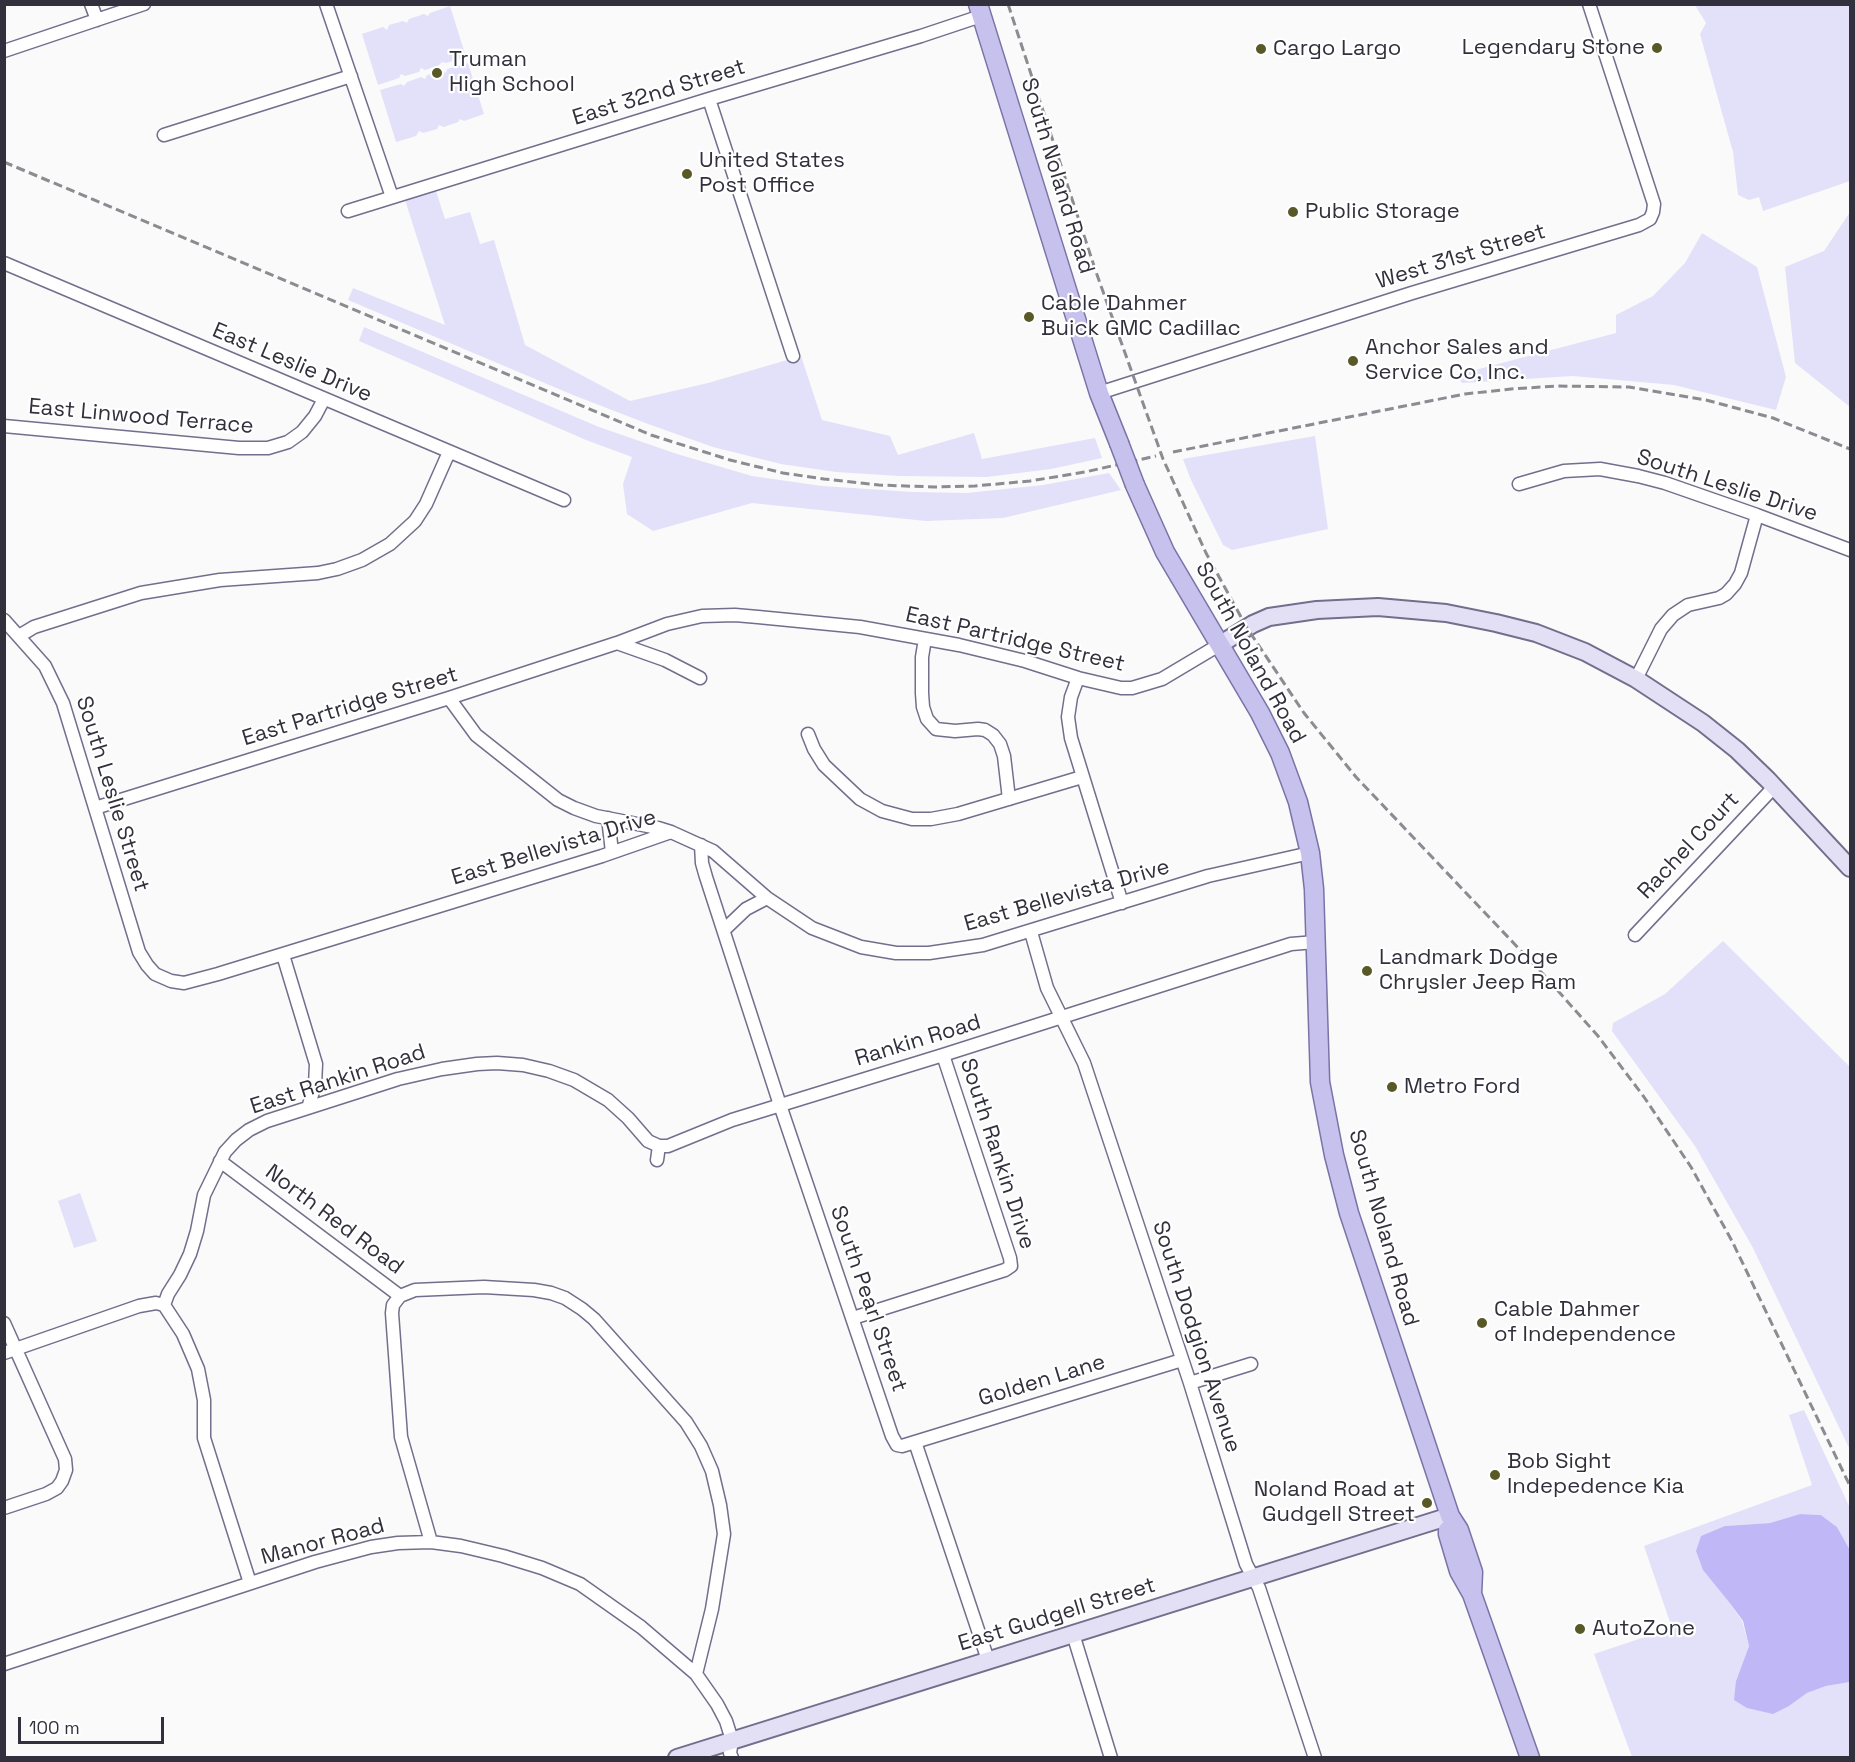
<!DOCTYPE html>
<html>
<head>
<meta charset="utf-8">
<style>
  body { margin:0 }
  #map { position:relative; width:1855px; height:1762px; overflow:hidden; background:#fafafa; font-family:"Space Grotesk",sans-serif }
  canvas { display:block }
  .frame { position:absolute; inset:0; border:6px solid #31303c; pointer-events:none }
  .scale { position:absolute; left:18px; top:1717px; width:146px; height:27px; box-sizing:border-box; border:3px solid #31303c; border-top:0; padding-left:8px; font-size:18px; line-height:21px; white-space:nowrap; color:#31303c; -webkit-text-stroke:4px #fff; paint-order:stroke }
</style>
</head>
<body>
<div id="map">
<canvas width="1855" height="1762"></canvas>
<div class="frame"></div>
<div class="scale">100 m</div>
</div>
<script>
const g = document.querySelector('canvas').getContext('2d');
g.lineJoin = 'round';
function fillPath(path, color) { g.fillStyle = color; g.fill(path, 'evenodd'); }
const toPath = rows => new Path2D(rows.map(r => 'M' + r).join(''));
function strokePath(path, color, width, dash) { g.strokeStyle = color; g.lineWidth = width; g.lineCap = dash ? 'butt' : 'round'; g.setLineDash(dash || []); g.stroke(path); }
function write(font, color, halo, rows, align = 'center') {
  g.font = font + ' "Space Grotesk",sans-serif'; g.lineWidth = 4.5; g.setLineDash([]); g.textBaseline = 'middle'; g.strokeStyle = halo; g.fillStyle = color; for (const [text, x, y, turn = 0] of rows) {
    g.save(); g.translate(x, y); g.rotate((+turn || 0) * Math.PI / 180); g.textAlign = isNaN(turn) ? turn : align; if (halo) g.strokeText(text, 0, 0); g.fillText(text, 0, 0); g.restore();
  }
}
const green = toPath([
  [1695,5,1850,5,1850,181,1763,211,1759,197,1749,200,1738,195,1733,152,1700,34,1706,23],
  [450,6,466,57,446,63,442,62,439,65,425,70,421,68,419,72,405,76,401,74,399,78,378,85,362,34,383,27,387,30,389,25,403,21,407,23,409,19,424,14,428,16,430,13],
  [468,63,484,114,464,121,460,119,458,122,444,127,439,125,437,129,423,133,419,131,416,136,396,142,380,90,401,84,404,86,407,82,421,77,425,79,427,75,442,71,446,73,447,69],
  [436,191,445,219,470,212,480,244,494,240,525,345,630,401,708,383,801,356,822,420,890,436,898,455,974,433,982,459,1095,438,1102,458,1051,469,987,477,899,476,836,472,781,464,713,447,648,424,573,395,348,300,353,288,445,325,405,200],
  [1850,212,1850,407,1795,363,1785,267,1824,251],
  [1702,233,1757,267,1786,377,1776,410,1674,385,1573,376,1462,383,1456,375,1616,333,1616,315,1653,296,1685,263],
  [364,327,599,427,677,454,752,476,822,486,913,492,967,493,1043,485,1109,473,1121,490,1003,518,926,521,752,503,653,531,627,514,623,484,632,457,586,440,359,341],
  [1315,436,1328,529,1232,550,1223,545,1191,480,1183,459],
  [1723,941,1850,1067,1850,1450,1753,1248,1695,1146,1612,1031,1613,1023,1665,994],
  [80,1193,97,1241,74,1248,58,1201],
  [1804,1410,1850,1508,1850,1550,1837,1527,1821,1515,1800,1514,1770,1523,1725,1526,1729,1602,1742,1621,1749,1646,1736,1681,1789,1706,1807,1693,1826,1686,1850,1682,1850,1757,1632,1757,1594,1654,1672,1628,1644,1546,1812,1485,1789,1415]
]);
const water = toPath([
  [1800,1514,1821,1515,1837,1527,1850,1550,1850,1682,1826,1686,1807,1693,1789,1706,1773,1714,1747,1708,1734,1700,1736,1681,1749,1646,1743,1621,1729,1602,1703,1570,1696,1551,1701,1536,1725,1526,1770,1523]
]);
const street = toPath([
  [91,4,97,20],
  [326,4,392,197],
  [4,51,144,4],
  [709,99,793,356],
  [164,135,351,76],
  [348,211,709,99,921,36,981,16],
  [4,263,564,500],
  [1099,393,1412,293,1639,225,1650,219,1653,212,1654,204,1589,4],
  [4,426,239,448,268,448,288,442,302,432,315,416,324,399],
  [1519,484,1564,471,1600,469,1638,476,1665,483,1757,515,1850,550],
  [4,620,45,666,63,703,139,952,147,965,155,974,171,981,184,983,218,974,602,856,671,832,713,851,767,898,812,928,861,947,896,953,929,953,983,945,1208,876,1310,853],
  [19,636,34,627,141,593,220,580,318,573,337,569,362,560,390,544,415,521,426,504,449,452],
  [925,639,922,657,922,693,923,707,927,719,936,729,955,731,978,729,985,730,993,735,1000,744,1004,756,1009,799],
  [617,643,667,624,702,616,735,615,758,617,860,627,959,645,1025,661,1078,678,1121,688,1132,688,1162,679,1219,645],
  [1078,678,1071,697,1068,717,1071,738,1122,903],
  [1636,679,1661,629,1673,615,1688,605,1719,598,1726,594,1735,584,1741,573,1757,515],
  [449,698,476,735,558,800,574,808,596,816,658,828,671,832],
  [808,734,814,749,824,765,860,799,882,811,912,819,931,819,958,814,1082,777],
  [95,808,449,698,617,643,665,660,700,678],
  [608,818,612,852],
  [701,845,702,863,706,877,780,1105,892,1436,897,1445,902,1446,915,1442,1182,1360],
  [724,930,746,909,767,898],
  [1031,932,1047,988,1084,1063,1190,1383,1246,1564,1259,1588,1315,1758],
  [1635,935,1774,787],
  [283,955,316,1064,315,1085,308,1108],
  [657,1160,659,1146],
  [220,1161,400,1296,415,1290,484,1287,534,1290,551,1293,565,1298,582,1309,594,1319,686,1422,701,1446,712,1471,720,1505,724,1534,712,1609,696,1674],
  [400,1296,393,1305,392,1313,401,1437,431,1542],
  [164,1305,168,1294,180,1275,190,1254,197,1231,204,1195,225,1152,236,1140,249,1130,267,1121,398,1079,442,1069,477,1064,497,1063,523,1065,549,1071,574,1080,608,1100,628,1118,648,1141,659,1146,668,1146,732,1120,943,1055,1291,944,1316,942],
  [164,1305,183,1334,198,1369,204,1400,204,1438,250,1583],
  [853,1318,1005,1270,1011,1266,1010,1258,943,1055],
  [4,1323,65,1459,66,1470,62,1481,57,1488,46,1494,4,1508],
  [4,1353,139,1306,156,1303,164,1305],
  [1190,1383,1251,1364],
  [915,1442,988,1660],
  [1073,1634,1111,1758],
  [4,1664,315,1562,371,1547,398,1543,431,1542,461,1546,503,1556,542,1568,580,1584,641,1627,696,1674,717,1704,726,1721,732,1740,730,1753,732,1758]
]);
const secondary = toPath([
  [1219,645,1253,624,1269,617,1317,610,1378,607,1446,613,1496,623,1536,633,1585,652,1636,679,1703,723,1737,750,1768,780,1850,868],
  [677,1758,1450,1516]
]);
const primary = toPath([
  [978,4,1099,393,1119,443],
  [1135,485,1165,552,1260,713,1280,753,1298,802,1310,853,1314,889,1320,1082,1334,1155,1349,1213,1450,1516,1459,1530,1473,1572,1472,1594],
  [1448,1530,1448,1534,1459,1571,1472,1594,1530,1758]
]);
const rail = toPath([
  [1008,4,1096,272,1163,459,1206,553,1247,628,1304,713,1356,777,1543,974,1598,1036,1644,1097,1691,1167,1732,1241,1850,1486],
  [4,162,651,435,730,460,783,473,824,479,879,485,934,487,975,486,1030,481,1085,472,1156,456],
  [1173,452,1465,394,1511,389,1557,386,1629,387,1706,400,1773,418,1850,449]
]);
const primaryBridge = toPath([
  [1119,443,1135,485]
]);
const markers = [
  [1657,48,6,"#585926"],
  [1261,49,6,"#585926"],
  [437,73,6,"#585926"],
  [687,174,6,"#585926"],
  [1293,212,6,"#585926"],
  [1029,317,6,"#585926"],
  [1353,361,6,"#585926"],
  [1367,971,6,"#585926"],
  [1392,1087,6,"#585926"],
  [1482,1323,6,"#585926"],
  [1495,1475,6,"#585926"],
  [1427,1503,6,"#585926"],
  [1580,1629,6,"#585926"]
];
const poiNames = [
  ["Legendary Stone",1645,48,"right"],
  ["Cargo Largo",1273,49],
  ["Truman",449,60],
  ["High School",449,85],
  ["United States",699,161],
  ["Post Office",699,186],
  ["Public Storage",1305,212],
  ["Cable Dahmer",1041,304],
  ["Buick GMC Cadillac",1041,329],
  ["Anchor Sales and",1365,348],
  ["Service Co, Inc.",1365,373],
  ["Landmark Dodge",1379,958],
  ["Chrysler Jeep Ram",1379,983],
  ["Metro Ford",1404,1087],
  ["Cable Dahmer",1494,1310],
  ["of Independence",1494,1335],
  ["Bob Sight",1507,1462],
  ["Indepedence Kia",1507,1487],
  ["Noland Road at",1415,1490,"right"],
  ["Gudgell Street",1415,1515,"right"],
  ["AutoZone",1592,1629]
];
const streetNames = [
  ["East 32nd Street",659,93,-17],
  ["South Noland Road",1057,176,73],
  ["West 31st Street",1461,257,-17],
  ["East Leslie Drive",292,363,23],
  ["East Linwood Terrace",141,417,5],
  ["South Leslie Drive",1727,486,18],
  ["East Partridge Street",1015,640,13],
  ["South Noland Road",1250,653,61],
  ["East Partridge Street",350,707,-17],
  ["South Leslie Street",112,794,73],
  ["Rachel Court",1689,846,-47],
  ["East Bellevista Drive",554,848,-17],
  ["East Bellevista Drive",1067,896,-16],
  ["Rankin Road",918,1041,-17],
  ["East Rankin Road",338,1080,-18],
  ["South Rankin Drive",997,1154,72],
  ["North Red Road",334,1220,37],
  ["South Noland Road",1383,1228,74],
  ["South Pearl Street",868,1299,71],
  ["South Dodgion Avenue",1196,1337,72],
  ["Golden Lane",1042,1381,-17],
  ["Manor Road",323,1542,-15],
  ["East Gudgell Street",1057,1615,-17]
];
fillPath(green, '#e3e0fa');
fillPath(water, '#c0b8f6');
strokePath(street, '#726e8c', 15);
strokePath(secondary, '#726e8c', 20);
strokePath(primary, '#7a73a7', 21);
strokePath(street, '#fff', 12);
strokePath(secondary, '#e3e0f6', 16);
strokePath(primary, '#c7c1ed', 18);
strokePath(rail, '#8b8b91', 3, [9, 4.5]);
strokePath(primaryBridge, '#7a73a7', 21, []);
strokePath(primaryBridge, '#c7c1ed', 18);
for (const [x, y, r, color] of markers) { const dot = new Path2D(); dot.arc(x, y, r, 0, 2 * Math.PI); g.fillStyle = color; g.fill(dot); strokePath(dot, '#fff', 2); }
write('22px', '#31303c', '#fff', poiNames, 'left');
write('22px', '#31303c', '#fff', streetNames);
</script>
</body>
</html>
